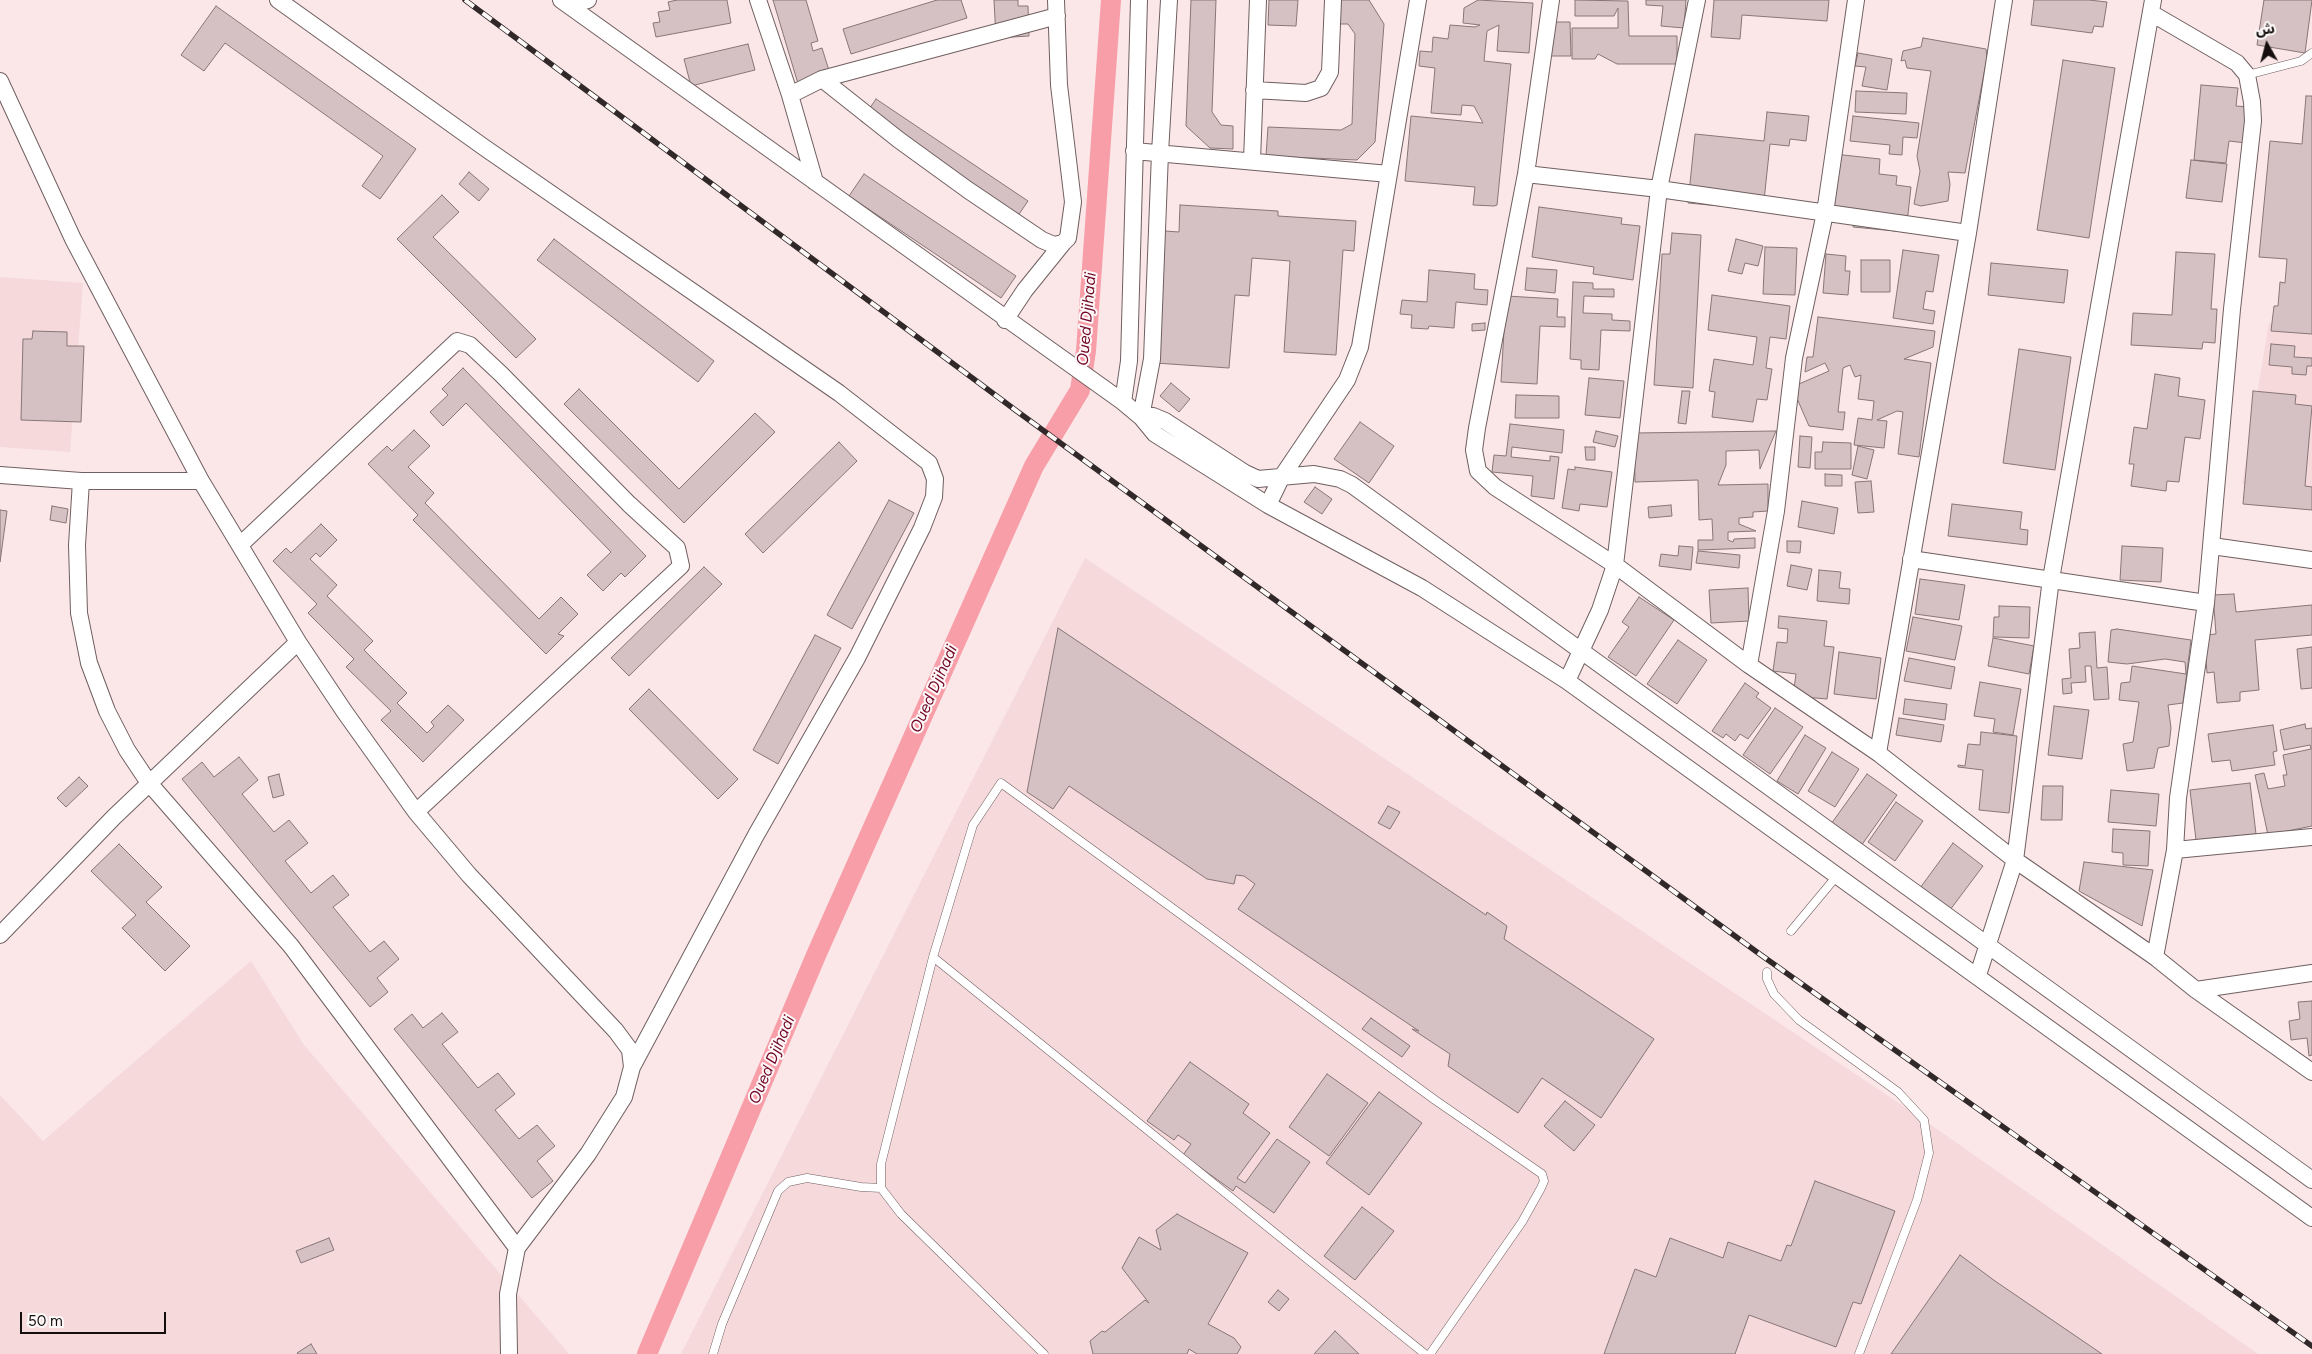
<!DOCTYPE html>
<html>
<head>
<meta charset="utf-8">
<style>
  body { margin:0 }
  #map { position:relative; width:2312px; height:1354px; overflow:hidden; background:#fbe7e8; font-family:Figtree,"Noto Sans Arabic",sans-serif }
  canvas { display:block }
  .north { position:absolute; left:2242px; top:20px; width:50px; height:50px; -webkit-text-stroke:4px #fdf9f9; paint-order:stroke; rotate:353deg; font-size:14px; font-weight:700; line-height:20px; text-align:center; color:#150e0f }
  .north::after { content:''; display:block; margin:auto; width:18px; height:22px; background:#150e0f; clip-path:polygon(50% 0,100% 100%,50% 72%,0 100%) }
  .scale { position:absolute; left:20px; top:1312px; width:146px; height:22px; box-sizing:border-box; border:2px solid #150e0f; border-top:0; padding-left:6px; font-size:15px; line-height:18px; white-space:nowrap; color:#150e0f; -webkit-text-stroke:4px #fdf9f9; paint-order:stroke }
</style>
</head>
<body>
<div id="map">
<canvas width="2312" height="1354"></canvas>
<div class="north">ش</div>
<div class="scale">50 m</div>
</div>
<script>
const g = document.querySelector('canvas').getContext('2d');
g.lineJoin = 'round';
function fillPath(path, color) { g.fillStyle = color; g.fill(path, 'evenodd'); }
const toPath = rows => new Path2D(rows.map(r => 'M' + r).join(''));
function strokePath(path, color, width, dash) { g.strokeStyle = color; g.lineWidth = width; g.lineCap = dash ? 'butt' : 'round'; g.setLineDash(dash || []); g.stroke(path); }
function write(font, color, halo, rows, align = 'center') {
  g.font = font + ' Figtree,sans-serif'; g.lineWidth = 4; g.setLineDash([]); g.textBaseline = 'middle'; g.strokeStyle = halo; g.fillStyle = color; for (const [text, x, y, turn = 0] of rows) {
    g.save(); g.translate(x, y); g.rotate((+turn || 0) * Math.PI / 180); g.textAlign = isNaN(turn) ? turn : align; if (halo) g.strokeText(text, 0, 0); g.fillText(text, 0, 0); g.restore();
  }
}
const built = toPath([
  [0,277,83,283,70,452,0,447],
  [2269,323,2312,330,2312,495,2242,484],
  [1085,558,1924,1120,2258,1354,681,1354],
  [251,961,304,1045,569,1354,0,1354,0,1095,43,1141]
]);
const canal = toPath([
  [647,1354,817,953,1034,466,1080,390,1086,351,1111,0]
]);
const building = toPath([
  [677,0,727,0,731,23,656,37,653,23,660,22,658,12,670,10,668,2,677,0],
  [773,0,806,0,818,41,811,43,813,51,822,48,831,77,799,87,773,0],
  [937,0,961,0,967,18,851,54,843,29,937,0],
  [994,0,1018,0,1018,6,1028,6,1029,36,996,38,994,0],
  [1191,0,1216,0,1212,112,1221,125,1233,126,1233,149,1210,148,1186,126,1191,0],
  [1269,0,1298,0,1296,26,1268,25,1269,0],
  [1337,0,1369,0,1384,24,1375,142,1357,160,1266,156,1268,127,1341,130,1352,124,1355,34,1348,24,1337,24,1337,0],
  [1478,0,1533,3,1529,53,1497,51,1499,25,1487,31,1484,61,1511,64,1497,205,1494,206,1473,205,1475,187,1405,181,1411,116,1483,123,1474,106,1462,105,1461,115,1431,113,1435,68,1419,66,1420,51,1432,52,1433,37,1448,39,1450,25,1475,27,1480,25,1463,23,1464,8,1478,0],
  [1575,0,1628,1,1629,36,1677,36,1677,64,1617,64,1598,54,1595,59,1572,59,1572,28,1618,28,1618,8,1614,16,1575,16,1575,0],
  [1646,0,1686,0,1684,28,1661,26,1663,6,1646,5,1646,0],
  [1714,0,1829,0,1827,21,1742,15,1740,39,1711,37,1714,0],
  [2034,0,2089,0,2107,2,2103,27,2094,26,2092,33,2031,25,2034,0],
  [2264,0,2312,0,2305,53,2257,45,2264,0],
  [216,6,416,149,380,199,362,186,383,156,225,43,204,71,181,55,216,6],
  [1551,22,1570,22,1571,56,1551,56,1551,22],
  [1923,38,1986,49,1987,58,1965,173,1948,172,1950,184,1948,201,1921,206,1914,204,1920,171,1917,156,1931,71,1907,68,1905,60,1901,61,1903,51,1921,47,1923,38],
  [748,44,755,70,691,86,684,59,748,44],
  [1858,53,1892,59,1887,90,1862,86,1866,67,1855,66,1858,53],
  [2063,60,2115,68,2089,238,2037,230,2063,60],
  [2201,85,2238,88,2236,106,2250,107,2246,143,2229,141,2226,163,2194,160,2201,85],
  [1856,91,1907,93,1906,114,1855,112,1856,91],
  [2306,96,2312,96,2312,334,2271,331,2274,306,2278,306,2280,282,2285,283,2287,259,2259,257,2270,141,2302,144,2306,96],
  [876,99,1028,201,1013,223,861,121,876,99],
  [1767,112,1809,116,1806,141,1790,139,1789,146,1770,144,1763,210,1688,203,1695,134,1764,141,1767,112],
  [1853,116,1919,123,1917,138,1903,137,1902,155,1889,154,1890,145,1850,141,1853,116],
  [1834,154,1880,159,1879,174,1897,176,1896,185,1911,187,1906,232,1853,227,1854,219,1828,216,1834,154],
  [2191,160,2227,164,2222,202,2186,198,2191,160],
  [469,172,489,189,479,201,459,184,469,172],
  [864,174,1016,276,1001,298,849,196,864,174],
  [442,195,459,212,433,237,536,339,516,358,397,239,442,195],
  [1180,205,1278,211,1278,216,1356,221,1354,251,1343,250,1336,355,1284,352,1290,261,1252,258,1249,296,1235,295,1229,368,1155,363,1165,231,1179,232,1180,205],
  [1539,207,1622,218,1621,224,1640,226,1633,280,1593,274,1594,267,1532,257,1539,207],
  [1672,233,1701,235,1693,388,1654,385,1662,254,1670,254,1672,233],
  [554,239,714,361,698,382,537,260,554,239],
  [1736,239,1763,246,1758,266,1745,263,1742,274,1728,271,1736,239],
  [1765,247,1797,248,1795,295,1763,294,1765,247],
  [1903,250,1939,255,1933,292,1926,291,1923,309,1935,311,1933,324,1893,318,1903,250],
  [2176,252,2215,254,2211,309,2217,309,2215,343,2203,342,2202,349,2131,345,2133,313,2172,315,2176,252],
  [1826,254,1846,256,1845,271,1850,271,1848,295,1823,293,1826,254],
  [1861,260,1890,260,1890,292,1861,292,1861,260],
  [1991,263,2068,270,2064,303,1988,295,1991,263],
  [1527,268,1557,270,1555,293,1525,290,1527,268],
  [1429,270,1475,274,1474,289,1488,290,1487,305,1456,302,1454,328,1429,326,1428,329,1411,328,1412,315,1400,314,1402,300,1427,302,1429,270],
  [1573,282,1593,283,1593,289,1614,289,1614,297,1584,296,1583,313,1612,314,1612,320,1630,321,1630,331,1601,330,1599,370,1581,369,1581,360,1570,359,1573,282],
  [1712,295,1790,306,1786,339,1770,337,1766,368,1772,369,1767,400,1757,399,1753,422,1712,417,1715,392,1709,391,1714,359,1753,365,1757,337,1708,330,1712,295],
  [1506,296,1558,299,1557,317,1565,317,1565,327,1540,326,1537,384,1501,382,1506,296],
  [1818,317,1935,331,1933,347,1904,359,1931,363,1919,457,1898,454,1903,412,1897,411,1877,420,1887,421,1884,448,1854,445,1858,418,1872,420,1874,401,1858,399,1861,375,1855,377,1850,365,1843,368,1838,412,1845,412,1843,430,1809,426,1792,387,1829,371,1825,363,1805,372,1807,357,1813,357,1818,317],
  [1485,323,1485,330,1472,331,1472,324,1485,323],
  [33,331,67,332,67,346,84,346,81,422,21,420,23,339,32,339,33,331],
  [2271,344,2295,346,2294,357,2312,358,2312,366,2307,366,2306,375,2292,374,2292,367,2269,365,2271,344],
  [2019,349,2071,357,2055,470,2003,463,2019,349],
  [463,368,646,556,625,577,621,573,603,591,587,575,611,552,466,403,443,426,430,412,448,395,442,389,463,368],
  [2155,374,2180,378,2178,396,2205,400,2200,439,2185,437,2179,482,2167,481,2166,491,2131,486,2134,464,2129,464,2134,427,2147,429,2155,374],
  [1589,378,1624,381,1620,418,1585,415,1589,378],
  [1171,383,1190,399,1179,412,1160,396,1171,383],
  [579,389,679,489,755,413,775,432,684,523,564,404,579,389],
  [1682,391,1690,391,1686,424,1678,423,1682,391],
  [2253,391,2296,395,2295,404,2312,406,2305,486,2312,487,2312,510,2243,504,2253,391],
  [1516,395,1559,396,1559,418,1515,418,1516,395],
  [1360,422,1394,446,1369,483,1334,459,1360,422],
  [1510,424,1564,430,1562,453,1512,447,1511,457,1550,461,1550,456,1559,457,1554,499,1531,496,1533,476,1492,472,1494,455,1506,456,1510,424],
  [414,430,430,446,408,467,434,493,425,503,539,619,561,597,578,614,558,634,564,636,546,654,413,520,418,515,368,464,387,446,392,451,414,430],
  [1596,431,1618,436,1615,447,1593,442,1596,431],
  [1776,431,1760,469,1759,450,1726,451,1726,465,1718,485,1768,484,1768,511,1753,512,1753,517,1739,518,1739,524,1756,531,1728,532,1728,540,1733,542,1734,539,1755,538,1755,548,1698,550,1698,540,1713,540,1712,519,1699,520,1698,480,1635,482,1634,433,1776,431],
  [1800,436,1812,437,1810,468,1798,467,1800,436],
  [839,442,857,461,763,553,745,534,839,442],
  [1823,442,1851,443,1851,469,1815,469,1815,452,1822,452,1823,442],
  [1858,446,1874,450,1867,479,1852,475,1858,446],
  [1585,447,1595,447,1595,460,1586,460,1585,447],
  [1575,467,1612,472,1607,507,1580,504,1579,511,1562,508,1568,469,1575,470,1575,467],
  [1825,474,1842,475,1842,486,1825,486,1825,474],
  [1871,481,1874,512,1858,513,1855,482,1871,481],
  [1315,487,1332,499,1322,514,1304,502,1315,487],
  [889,500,914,513,852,629,827,615,889,500],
  [1802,501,1838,508,1834,534,1798,527,1802,501],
  [1952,504,2022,512,2020,529,2028,530,2027,545,1948,536,1952,504],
  [1671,505,1672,516,1649,518,1648,507,1671,505],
  [52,506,68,509,66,523,50,520,52,506],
  [0,510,7,511,0,562,0,510],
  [321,524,337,540,320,557,316,553,310,559,337,585,327,596,373,641,364,650,407,693,397,703,427,733,434,726,431,722,448,705,464,720,423,762,381,720,391,711,346,667,354,659,308,613,317,604,273,561,286,548,291,553,321,524],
  [1787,541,1801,541,1800,553,1787,552,1787,541],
  [1679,546,1693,547,1691,570,1659,566,1661,554,1678,556,1679,546],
  [2122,546,2163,548,2161,582,2120,580,2122,546],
  [1698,551,1740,555,1739,568,1696,563,1698,551],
  [1791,565,1812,569,1807,590,1787,586,1791,565],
  [704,567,722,584,629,676,611,658,704,567],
  [1819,570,1841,572,1839,588,1850,589,1849,604,1817,601,1819,570],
  [1920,579,1965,585,1959,620,1915,614,1920,579],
  [1748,588,1749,621,1711,623,1709,590,1748,588],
  [2234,594,2236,612,2312,605,2312,635,2255,640,2259,690,2240,692,2240,701,2217,703,2214,672,2207,673,2204,635,2216,634,2213,595,2234,594],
  [1639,597,1674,620,1636,676,1608,657,1629,627,1622,622,1639,597],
  [1999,606,2030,607,2029,638,1993,637,1994,617,1999,617,1999,606],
  [1779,616,1827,621,1824,646,1834,647,1827,699,1793,696,1796,674,1773,671,1777,642,1787,643,1788,629,1778,628,1779,616],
  [1913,617,1962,626,1955,660,1906,651,1913,617],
  [1058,628,1486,915,1487,912,1507,926,1504,939,1654,1039,1601,1118,1542,1078,1518,1113,1448,1066,1450,1054,1412,1029,1419,1031,1238,909,1255,884,1244,876,1236,875,1234,884,1207,879,1069,786,1053,809,1027,792,1058,628],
  [2117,629,2191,640,2183,703,2168,705,2171,728,2169,746,2158,748,2154,768,2127,771,2123,744,2133,742,2139,702,2119,700,2121,683,2130,682,2132,666,2186,674,2185,662,2165,659,2127,664,2108,662,2111,630,2117,629],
  [2095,632,2097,668,2107,667,2109,699,2094,700,2091,666,2085,666,2086,682,2071,683,2072,693,2063,694,2062,679,2071,678,2069,649,2080,648,2079,633,2095,632],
  [815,635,841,648,778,764,753,750,815,635],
  [1993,638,2034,646,2029,674,1988,666,1993,638],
  [1678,640,1707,660,1677,704,1647,684,1678,640],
  [2312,647,2312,688,2301,689,2297,649,2312,647],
  [1839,652,1881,658,1876,699,1834,694,1839,652],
  [1909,658,1955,667,1951,689,1904,681,1909,658],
  [1980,682,2021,689,2013,735,1993,732,1995,719,1974,716,1980,682],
  [1745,683,1759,693,1756,697,1771,708,1748,739,1740,734,1735,741,1726,734,1723,738,1712,731,1745,683],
  [649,689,738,779,718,799,629,709,649,689],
  [1905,699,1947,704,1945,720,1903,714,1905,699],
  [2054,706,2089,710,2082,759,2048,755,2054,706],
  [1775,708,1803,727,1770,774,1743,755,1775,708],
  [1899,718,1944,725,1941,742,1896,735,1899,718],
  [2305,724,2306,729,2312,728,2312,826,2268,835,2255,775,2264,773,2268,789,2285,786,2283,775,2287,775,2283,755,2311,749,2310,745,2284,750,2280,730,2305,724],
  [2273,725,2277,751,2273,752,2275,765,2232,771,2230,760,2212,762,2208,734,2273,725],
  [1981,732,2017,736,2009,813,1979,810,1983,770,1958,767,1958,765,1965,766,1968,744,1980,745,1981,732],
  [1805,735,1826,748,1798,794,1777,781,1805,735],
  [1832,752,1859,769,1835,807,1808,791,1832,752],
  [239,757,258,780,242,794,274,832,289,820,308,843,285,861,311,893,333,875,349,895,333,907,370,952,384,941,399,959,377,978,388,992,370,1007,182,779,202,762,214,777,239,757],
  [279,774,284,795,273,798,268,777,279,774],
  [1867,774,1897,795,1861,846,1831,824,1867,774],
  [79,777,88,786,66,807,57,798,79,777],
  [2250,783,2256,834,2196,840,2190,790,2250,783],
  [2043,786,2063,786,2062,820,2041,820,2043,786],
  [2111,790,2159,794,2156,826,2108,822,2111,790],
  [1896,802,1923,821,1895,861,1868,842,1896,802],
  [1388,806,1400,812,1390,829,1378,823,1388,806],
  [2113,829,2150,831,2148,866,2123,865,2123,853,2112,852,2113,829],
  [1953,843,1983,866,1950,910,1920,888,1953,843],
  [119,844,162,887,146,902,190,946,165,971,122,928,136,915,91,871,119,844],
  [2084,862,2153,870,2142,926,2079,891,2084,862],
  [2312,1001,2312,1055,2309,1056,2307,1038,2291,1040,2289,1021,2300,1019,2298,1002,2312,1001],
  [442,1013,458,1032,442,1044,478,1088,498,1073,515,1094,495,1110,519,1139,537,1125,555,1146,537,1161,553,1181,532,1198,394,1029,412,1014,423,1028,442,1013],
  [1371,1018,1410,1046,1402,1057,1362,1029,1371,1018],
  [1190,1062,1249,1104,1243,1113,1270,1133,1237,1178,1245,1183,1277,1139,1310,1162,1274,1213,1236,1186,1233,1191,1183,1155,1191,1144,1178,1135,1174,1140,1147,1121,1190,1062],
  [1327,1074,1368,1103,1329,1156,1289,1127,1327,1074],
  [1379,1092,1422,1123,1369,1195,1326,1163,1379,1092],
  [1565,1101,1595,1125,1574,1151,1544,1126,1565,1101],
  [1815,1181,1895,1211,1861,1304,1853,1302,1836,1347,1749,1315,1735,1354,1604,1354,1635,1269,1656,1277,1670,1238,1723,1258,1728,1242,1781,1261,1787,1245,1791,1246,1815,1181],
  [1362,1207,1394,1231,1355,1280,1324,1256,1362,1207],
  [1177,1214,1248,1253,1208,1324,1234,1338,1241,1347,1237,1354,1197,1354,1189,1349,1187,1354,1093,1354,1090,1341,1102,1331,1105,1332,1145,1300,1149,1303,1122,1268,1139,1237,1161,1250,1156,1230,1177,1214],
  [329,1238,334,1250,301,1263,296,1251,329,1238],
  [1960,1255,1995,1281,2102,1354,1891,1354,1960,1255],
  [1278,1290,1289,1299,1279,1311,1268,1302,1278,1290],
  [1335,1331,1359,1354,1314,1354,1335,1331],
  [311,1344,317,1354,298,1354,297,1353,311,1344]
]);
const lane = toPath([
  [2247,75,2301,61,2312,53],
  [1791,931,1836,877],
  [933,957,1425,1354],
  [1767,972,1767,979,1774,994,1799,1020,1898,1092,1924,1120,1929,1153,1917,1200,1859,1354],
  [713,1354,722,1324,778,1191,788,1182,807,1178,861,1187,881,1188],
  [1044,1354,901,1214,881,1188,881,1164,933,957,973,825,1001,783,1435,1100,1542,1174,1544,1181,1541,1188,1522,1222,1430,1354]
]);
const street = toPath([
  [278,0,485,148,839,393,929,463,935,479,934,497,922,528,857,658,756,835,632,1067],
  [561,0,1123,402,1141,417,1155,434,1268,505,1422,588,1567,681,2312,1218],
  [758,0,790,95,815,182],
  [1551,0,1526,174,1477,428,1474,450,1478,471,1495,487,1615,565,1749,665,1878,753,2015,860,2155,957,2196,990,2312,1072],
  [569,5,588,0],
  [2151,13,2237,63,2247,75,2252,102,2253,121,2232,309,2206,603,2178,798,2175,850,2155,957],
  [822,79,899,140,968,190,1042,240,1054,245,1063,243,1068,238,1073,202,1059,85,1056,0],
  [0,81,73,239,201,481,298,642],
  [1254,90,1306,93,1321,88,1330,72,1333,0],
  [790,95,822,79,1057,16],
  [1134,151,1389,174],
  [1252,161,1258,0],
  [1526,174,1659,189,1968,233],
  [1005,320,1025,290,1063,243],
  [1123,402,1129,361,1139,0],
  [1141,417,1153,416,1165,421,1245,473,1258,479,1314,474,1340,479,1352,485,2312,1180],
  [1141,417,1152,359,1160,153,1169,0],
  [0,475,81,481,201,481],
  [81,481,77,545,79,613,89,663,107,711,127,750,149,783,291,946,517,1248],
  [1268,505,1281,478,1347,380,1360,347,1418,0],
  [240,545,457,341,470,345,501,374,629,504,677,548,681,566,416,812],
  [2212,546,2312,560],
  [1911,559,2206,603],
  [1749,665,1776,511,1794,358,1825,213,1856,0],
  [1567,681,1600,610,1615,565,1659,189,1697,0],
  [1878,753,1968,233,2004,0],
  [2175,850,2312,837],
  [0,935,114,817,298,642,344,711,416,812,469,875,616,1031,630,1050,632,1067,624,1097,588,1154,517,1248,508,1294,509,1354],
  [1978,975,2015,860,2051,579,2153,0],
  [2196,990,2312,973]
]);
const rail = toPath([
  [465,0,1018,412,1761,955,2312,1346]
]);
const waterNames = [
  ["Oued Djihadi",1087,319,-85],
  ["Oued Djihadi",934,689,-66],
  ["Oued Djihadi",772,1060,-67]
];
fillPath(built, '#f5d9db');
strokePath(canal, '#f79ea8', 20);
fillPath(building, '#d5c1c3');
strokePath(building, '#887677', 1);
strokePath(lane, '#705f60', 9);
strokePath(street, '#705f60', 18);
strokePath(lane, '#fff', 8);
strokePath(street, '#fff', 16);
strokePath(rail, '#302829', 5.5);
strokePath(rail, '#fdf9f9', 4, [11]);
write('italic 16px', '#720627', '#fdf9f9', waterNames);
</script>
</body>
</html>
